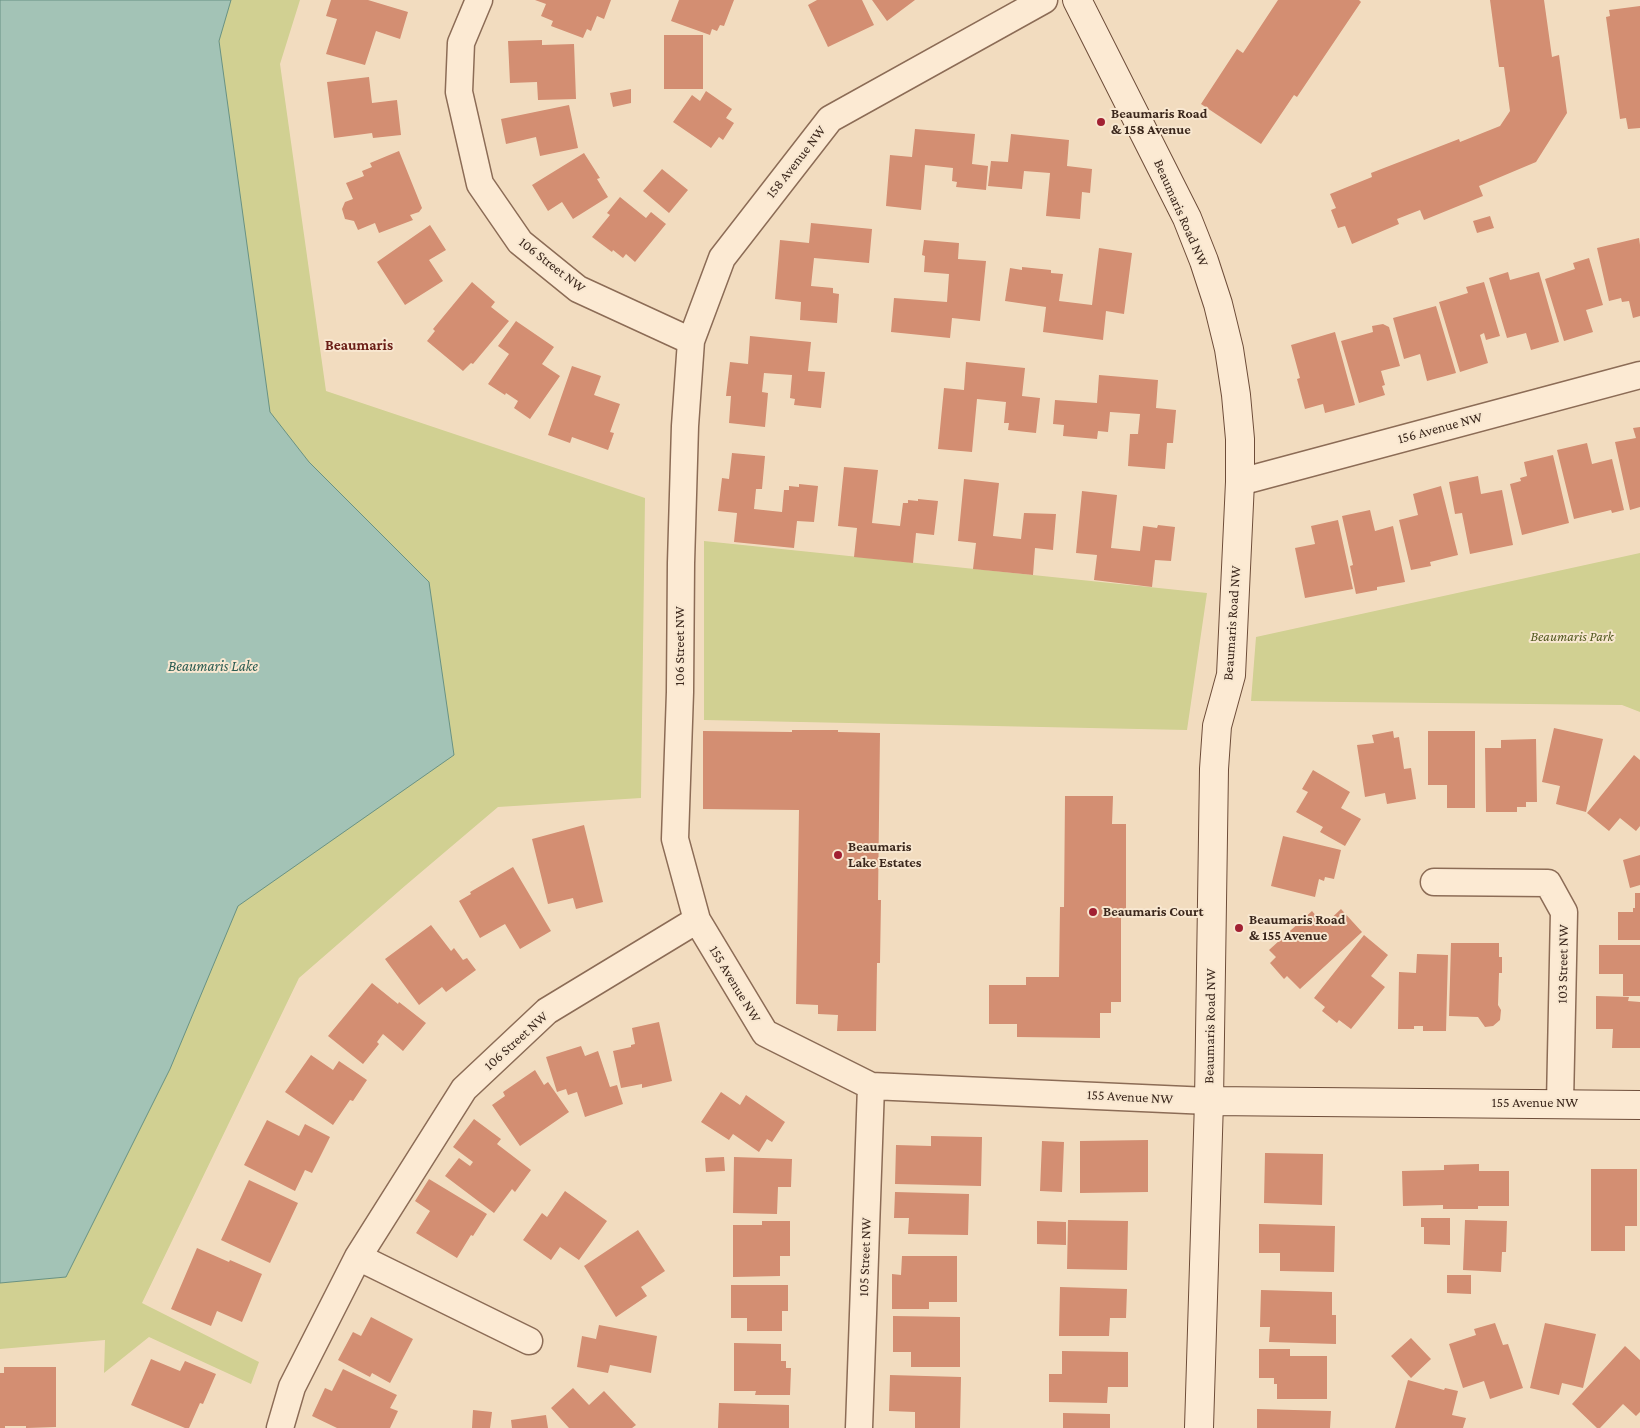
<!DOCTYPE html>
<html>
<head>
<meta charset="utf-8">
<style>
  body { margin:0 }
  canvas { display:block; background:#f2dcbf }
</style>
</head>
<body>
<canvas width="1640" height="1428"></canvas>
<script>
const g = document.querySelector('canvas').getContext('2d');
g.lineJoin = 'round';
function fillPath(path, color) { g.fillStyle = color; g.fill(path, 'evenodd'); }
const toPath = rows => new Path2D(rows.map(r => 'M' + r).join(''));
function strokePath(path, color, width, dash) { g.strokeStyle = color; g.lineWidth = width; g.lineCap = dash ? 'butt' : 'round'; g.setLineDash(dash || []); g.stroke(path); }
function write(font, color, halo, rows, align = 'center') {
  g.font = font + ' "Crimson Pro",serif'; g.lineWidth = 4; g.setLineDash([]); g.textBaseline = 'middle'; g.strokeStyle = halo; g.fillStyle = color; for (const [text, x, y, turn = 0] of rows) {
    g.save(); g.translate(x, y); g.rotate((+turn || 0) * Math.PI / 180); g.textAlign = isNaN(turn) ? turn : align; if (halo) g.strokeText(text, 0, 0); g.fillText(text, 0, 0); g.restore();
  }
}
const green = toPath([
  [0,0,300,0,280,64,326,391,645,498,641,798,498,807,406,885,299,978,142,1303,259,1362,251,1384,149,1337,104,1373,105,1340,0,1349],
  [704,541,1207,593,1187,730,704,720],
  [1640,553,1640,712,1622,705,1251,701,1256,637]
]);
const water = toPath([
  [0,0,231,0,219,41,270,412,309,462,429,582,454,755,238,906,170,1069,66,1277,0,1283,0,0]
]);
const building = toPath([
  [331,0,368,0,408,12,400,39,376,31,365,65,326,54,337,19,326,16],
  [535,0,611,0,604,19,597,16,591,31,587,29,583,38,551,26,553,21,541,16,546,4],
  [679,0,734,0,724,26,720,25,717,31,712,29,710,35,671,21],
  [817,0,862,0,874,25,828,47,808,5],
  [872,0,915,0,887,21],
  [1278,0,1359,0,1361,2,1297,97,1294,95,1261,144,1201,104,1237,49,1243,53],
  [1490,0,1544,0,1552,57,1559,55,1567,113,1536,162,1479,186,1483,196,1424,220,1420,210,1397,219,1399,224,1352,244,1345,226,1338,228,1331,210,1336,208,1330,194,1372,177,1371,173,1459,139,1460,142,1500,126,1510,111,1504,67,1499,67],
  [1640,6,1640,128,1628,129,1626,118,1620,119,1606,17,1610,16,1609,10],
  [664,35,703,35,703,89,664,89],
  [542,40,542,45,574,44,576,99,538,100,537,82,510,83,508,41],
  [369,77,372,103,397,100,401,135,373,138,372,133,334,138,327,82],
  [631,89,631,103,613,107,610,93],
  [706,91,732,109,726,118,734,123,723,140,719,137,711,148,673,122,692,95,700,101],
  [569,105,578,148,540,156,536,137,506,144,501,119],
  [915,129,975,134,972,164,988,166,986,190,956,187,957,182,952,181,953,168,925,165,921,210,886,206,890,155,912,157],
  [1011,134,1069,140,1067,166,1092,169,1090,193,1082,192,1080,219,1046,216,1050,173,1024,171,1022,189,988,186,991,161,1008,162],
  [399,151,422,208,419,212,410,215,413,220,379,233,375,223,358,230,354,221,345,219,342,209,345,202,353,199,346,183,364,176,362,171,372,167,370,163],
  [584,153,600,178,597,179,608,197,573,219,562,202,548,211,532,185],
  [662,169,688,190,669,213,643,191],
  [620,197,646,218,651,212,666,224,635,262,626,254,623,258,613,250,612,252,592,237,610,215,607,213],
  [1490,216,1494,228,1477,233,1473,221],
  [811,223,872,229,869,263,814,258,811,286,833,288,833,293,839,294,837,323,800,320,801,302,775,299,780,240,809,243],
  [430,225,446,250,429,260,443,281,405,305,377,262],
  [1639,238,1640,245,1640,316,1633,318,1629,301,1622,302,1621,298,1609,301,1597,248],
  [924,240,959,243,958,259,986,261,980,321,952,318,950,338,891,332,894,298,947,302,949,274,924,272,925,256,922,255],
  [1099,248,1132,253,1124,314,1106,311,1103,340,1043,332,1046,307,1005,301,1010,268,1022,270,1022,267,1051,270,1051,273,1063,274,1059,301,1092,305],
  [1589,258,1603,305,1586,310,1593,332,1564,341,1545,279,1575,269,1573,263],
  [1508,272,1510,280,1539,272,1559,342,1531,350,1526,333,1507,338,1489,278],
  [472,282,495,302,491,307,509,321,473,364,471,363,463,371,427,341,435,331,433,329],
  [1484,282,1500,336,1486,340,1484,333,1480,335,1488,363,1460,372,1439,302,1468,293,1466,287],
  [1436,306,1456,373,1427,381,1420,354,1404,359,1393,318],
  [516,321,554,347,542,364,560,376,530,419,514,408,518,401,506,393,505,395,488,384,509,354,498,346],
  [1383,324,1389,327,1400,366,1381,371,1385,385,1382,386,1385,395,1359,403,1341,341,1373,332,1372,326],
  [1335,332,1355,405,1325,413,1323,404,1305,409,1297,379,1300,378,1291,345],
  [750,336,811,342,808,371,825,372,821,408,794,405,795,399,790,398,792,375,764,373,762,392,768,393,765,427,729,423,731,396,726,396,730,362,748,364],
  [966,362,1025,368,1022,396,1040,398,1036,433,1008,430,1009,423,1004,423,1006,402,977,399,972,452,938,449,944,388,964,390],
  [572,366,601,376,594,395,620,404,610,432,614,433,608,450,572,437,570,443,548,435],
  [1099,375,1158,380,1156,408,1176,410,1173,443,1167,443,1165,469,1128,466,1130,434,1138,434,1140,414,1110,412,1108,432,1098,431,1097,439,1063,436,1064,425,1053,424,1055,400,1097,403],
  [1640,427,1640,507,1630,510,1615,442,1636,438,1633,428],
  [1587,443,1592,464,1612,459,1624,510,1612,513,1611,510,1574,519,1557,450],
  [732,453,765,456,762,489,756,489,754,509,782,512,784,490,789,490,789,486,799,487,799,484,818,486,814,522,797,521,794,548,734,542,737,513,718,511,722,478,729,479],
  [1553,455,1569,523,1522,535,1510,484,1521,481,1520,478,1527,476,1524,462],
  [844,467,878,470,872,523,900,526,903,503,908,503,908,500,918,501,918,499,938,501,934,535,916,533,913,563,854,557,857,528,838,526],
  [1478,476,1481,494,1502,490,1513,545,1470,554,1462,513,1455,514,1449,482],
  [964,479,999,483,993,536,1021,539,1024,513,1056,514,1053,550,1035,548,1033,575,973,569,976,543,958,541],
  [1441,486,1458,555,1430,562,1431,566,1411,570,1399,520,1418,515,1413,494],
  [1082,491,1117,495,1111,548,1140,551,1143,526,1157,528,1158,525,1175,527,1171,561,1155,560,1152,587,1094,580,1097,555,1076,553],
  [1370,510,1375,531,1393,526,1405,582,1377,587,1377,590,1356,594,1350,566,1353,565,1342,516],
  [1338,520,1353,589,1305,598,1295,548,1315,544,1311,526],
  [1554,728,1603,739,1586,812,1556,804,1560,786,1542,782],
  [792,730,838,730,838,732,880,733,878,900,881,900,880,963,877,963,876,1031,837,1031,838,1015,818,1014,818,1005,796,1004,799,810,703,809,703,731,792,732],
  [1393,731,1394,738,1399,737,1404,769,1411,768,1416,799,1387,804,1385,793,1365,797,1357,745,1374,743,1372,735],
  [1428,731,1475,731,1475,808,1447,808,1447,785,1428,785],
  [1536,739,1537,802,1526,802,1526,807,1517,807,1517,812,1486,812,1485,748,1501,748,1501,740],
  [1634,755,1640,760,1640,826,1636,831,1620,818,1609,831,1587,813],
  [1313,770,1350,792,1341,808,1361,819,1345,846,1320,832,1323,827,1296,812,1308,792,1302,789],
  [1065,796,1113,796,1112,824,1126,824,1126,917,1121,917,1121,1002,1111,1002,1111,1013,1100,1013,1100,1038,1017,1037,1017,1024,989,1024,989,985,1026,985,1026,977,1059,977,1060,907,1064,907],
  [584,825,603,902,576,909,573,898,548,904,532,839],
  [1283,836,1341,850,1334,879,1325,877,1324,881,1319,879,1315,897,1271,886],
  [1640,855,1640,885,1630,888,1623,860],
  [513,867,551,931,520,949,505,924,480,938,459,901,471,894,470,892],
  [1635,893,1640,893,1640,940,1618,940,1618,912,1633,912,1633,908,1635,908],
  [1341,909,1362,932,1300,989,1287,976,1284,979,1270,963,1276,957,1269,950,1312,911,1324,925],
  [431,925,451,951,454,948,463,960,467,958,476,970,446,992,442,987,419,1005,385,959],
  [1364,935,1388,955,1371,976,1385,987,1351,1029,1339,1020,1337,1023,1322,1011,1325,1007,1314,998],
  [1451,943,1499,943,1499,957,1502,957,1502,973,1499,973,1498,1005,1501,1010,1500,1020,1493,1026,1485,1027,1478,1017,1449,1016],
  [1599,945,1640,945,1640,996,1623,996,1623,974,1599,974],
  [1417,954,1448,955,1446,1031,1423,1031,1423,1026,1414,1026,1414,1029,1398,1029,1399,972,1416,973],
  [372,983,398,1004,399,1002,426,1023,403,1051,383,1034,377,1042,379,1044,363,1064,328,1036],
  [1596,996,1629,997,1628,1001,1640,1002,1640,1048,1612,1048,1613,1029,1596,1029],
  [659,1022,672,1081,642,1088,642,1084,621,1088,613,1051,631,1047,631,1045,635,1044,632,1028],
  [581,1046,585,1056,598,1051,610,1087,617,1085,623,1104,585,1117,577,1092,568,1095,566,1089,557,1092,546,1057],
  [311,1055,333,1070,339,1061,367,1080,353,1101,350,1100,333,1125,285,1092],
  [535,1070,544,1085,548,1082,569,1112,520,1146,492,1105,505,1096,503,1092],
  [721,1092,740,1105,746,1095,785,1122,772,1142,767,1139,759,1152,733,1134,729,1140,701,1122],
  [474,1119,501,1139,497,1144,531,1170,515,1192,512,1189,494,1213,445,1176,459,1158,470,1166,473,1162,453,1147],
  [267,1120,299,1136,305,1124,330,1137,312,1173,305,1170,295,1191,244,1165],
  [931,1136,982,1137,981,1186,895,1184,896,1145,931,1146],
  [1148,1140,1148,1192,1080,1193,1080,1141],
  [1042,1141,1064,1142,1062,1192,1040,1191],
  [1265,1153,1323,1154,1322,1205,1264,1203],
  [724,1157,725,1171,706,1172,705,1158],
  [734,1157,792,1159,791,1187,778,1187,777,1214,733,1213],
  [1479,1164,1479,1171,1509,1171,1509,1206,1478,1206,1478,1209,1443,1209,1443,1205,1403,1206,1402,1171,1444,1170,1444,1165],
  [1591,1169,1637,1169,1637,1226,1625,1226,1625,1251,1591,1251],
  [429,1179,487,1214,473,1236,471,1235,457,1258,416,1233,430,1211,415,1201],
  [249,1180,298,1203,270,1263,221,1240],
  [565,1191,607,1221,579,1260,560,1247,551,1260,523,1240,542,1213,547,1217],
  [895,1192,969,1194,968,1235,908,1234,909,1218,894,1218],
  [1421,1218,1450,1218,1450,1245,1424,1244,1424,1227,1421,1227],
  [1068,1220,1128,1221,1127,1270,1067,1269],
  [1465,1220,1507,1221,1506,1252,1502,1252,1501,1272,1463,1270],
  [762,1221,790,1221,790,1256,780,1256,780,1276,733,1277,733,1225,762,1225],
  [1037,1221,1066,1222,1066,1245,1037,1244],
  [1259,1224,1335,1226,1334,1272,1280,1271,1280,1253,1259,1253],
  [638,1230,665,1271,641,1287,647,1296,616,1317,584,1266],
  [197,1248,229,1262,230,1260,262,1274,242,1322,217,1311,211,1326,171,1309],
  [902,1256,957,1256,957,1302,929,1302,929,1309,892,1309,892,1274,901,1275],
  [1447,1275,1471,1275,1471,1294,1447,1293],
  [731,1285,788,1285,788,1311,782,1311,782,1331,747,1331,747,1318,731,1318],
  [1060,1287,1127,1289,1126,1318,1110,1318,1109,1336,1059,1336],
  [1261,1290,1332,1292,1332,1315,1336,1315,1336,1344,1269,1342,1270,1327,1260,1327],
  [893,1316,960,1317,960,1367,911,1367,911,1352,893,1352],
  [371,1317,413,1339,390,1383,372,1373,370,1377,338,1360,353,1332,361,1336],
  [1495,1323,1503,1345,1508,1344,1523,1388,1490,1399,1484,1381,1463,1388,1449,1344,1476,1335,1474,1329],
  [1545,1323,1596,1334,1583,1388,1562,1383,1559,1395,1530,1388],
  [599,1325,657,1336,651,1373,610,1365,608,1373,577,1367,582,1336,596,1339],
  [1411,1338,1431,1359,1411,1378,1391,1356],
  [734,1343,781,1344,781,1361,786,1361,786,1368,791,1368,790,1395,755,1395,756,1391,734,1391],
  [1625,1346,1640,1360,1640,1412,1636,1416,1623,1404,1600,1428,1597,1428,1572,1404],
  [1259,1349,1290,1349,1290,1356,1327,1356,1327,1399,1277,1399,1277,1384,1274,1384,1274,1378,1259,1378],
  [1062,1351,1128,1352,1128,1387,1108,1387,1107,1403,1049,1402,1049,1374,1062,1374],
  [151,1359,180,1371,185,1361,216,1374,203,1404,200,1403,189,1428,185,1428,131,1405],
  [4,1367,56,1367,56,1427,26,1428,26,1426,5,1426,5,1428,0,1428,0,1373,4,1373],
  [343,1369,397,1395,390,1408,398,1411,390,1428,337,1428,312,1416,325,1388,332,1391],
  [890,1375,961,1377,960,1428,915,1428,915,1412,889,1411],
  [1408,1380,1444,1390,1445,1388,1458,1391,1452,1415,1466,1418,1463,1428,1395,1428],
  [573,1388,589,1405,604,1391,636,1425,632,1428,569,1428,551,1408],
  [719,1403,789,1405,789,1428,718,1428],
  [1257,1409,1331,1411,1330,1428,1257,1428],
  [473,1410,492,1412,490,1428,472,1428],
  [1063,1413,1110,1414,1110,1428,1063,1428],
  [546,1415,548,1428,512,1428,511,1420]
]);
const street = toPath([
  [479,0,461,43,459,92,480,184,520,242,578,289,691,341],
  [1044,0,830,119,722,258,691,341,685,426,681,563,680,692,675,839,697,920,765,1033,871,1086,1209,1101],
  [1240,482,1640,375],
  [1434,882,1548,883,1564,912,1560,1103],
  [358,1257,529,1341],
  [280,1428,292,1387,358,1257,464,1089,547,1011,697,920],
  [859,1428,871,1086]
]);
const secondary = toPath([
  [1077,0,1187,218,1204,261,1218,304,1229,349,1236,395,1240,439,1240,482,1231,675,1217,726,1214,769,1209,1101,1199,1428],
  [1209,1101,1640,1105]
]);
const markers = [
  [1101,122,5,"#a12032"],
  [838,855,5,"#a12032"],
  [1093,912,5,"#a12032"],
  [1239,928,5,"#a12032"]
];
const poiNames = [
  ["Beaumaris Road",1111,114],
  ["& 158 Avenue",1111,130],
  ["Beaumaris",848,847],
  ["Lake Estates",848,863],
  ["Beaumaris Court",1103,912],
  ["Beaumaris Road",1249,920],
  ["& 155 Avenue",1249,936]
];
const streetNames = [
  ["158 Avenue NW",796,162,-52],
  ["Beaumaris Road NW",1181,213,66],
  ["106 Street NW",552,265,38],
  ["156 Avenue NW",1440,428,-15],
  ["Beaumaris Road NW",1232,623,-86],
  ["106 Street NW",680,646,-90],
  ["103 Street NW",1563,964,-89],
  ["155 Avenue NW",735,984,59],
  ["Beaumaris Road NW",1210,1026,-89],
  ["106 Street NW",516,1041,-42],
  ["155 Avenue NW",1130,1097,3],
  ["155 Avenue NW",1535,1103],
  ["105 Street NW",865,1257,-88]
];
const parkNames = [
  ["Beaumaris Park",1572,637]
];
const neighbourhoodNames = [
  ["Beaumaris",359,345]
];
const waterNames = [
  ["Beaumaris Lake",213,666]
];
fillPath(green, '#d1d092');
fillPath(water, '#a3c3b6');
strokePath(water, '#699283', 1);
fillPath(building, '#d38e72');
strokePath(street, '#8c6c56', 29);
strokePath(secondary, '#6e4d39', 30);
strokePath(street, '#fcead3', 26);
strokePath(secondary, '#fcead3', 28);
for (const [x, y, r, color] of markers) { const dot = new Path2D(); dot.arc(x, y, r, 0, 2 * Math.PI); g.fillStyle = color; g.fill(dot); strokePath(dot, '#f8e7d0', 2); }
write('bold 14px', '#3b271c', '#f8e7d0', poiNames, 'left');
write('14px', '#3b271c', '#f8e7d0', streetNames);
write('italic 14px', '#525920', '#f8e7d0', parkNames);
write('bold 15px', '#6b1e17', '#f8e7d0', neighbourhoodNames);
write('italic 15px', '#2a5c52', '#f8e7d0', waterNames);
</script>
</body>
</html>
